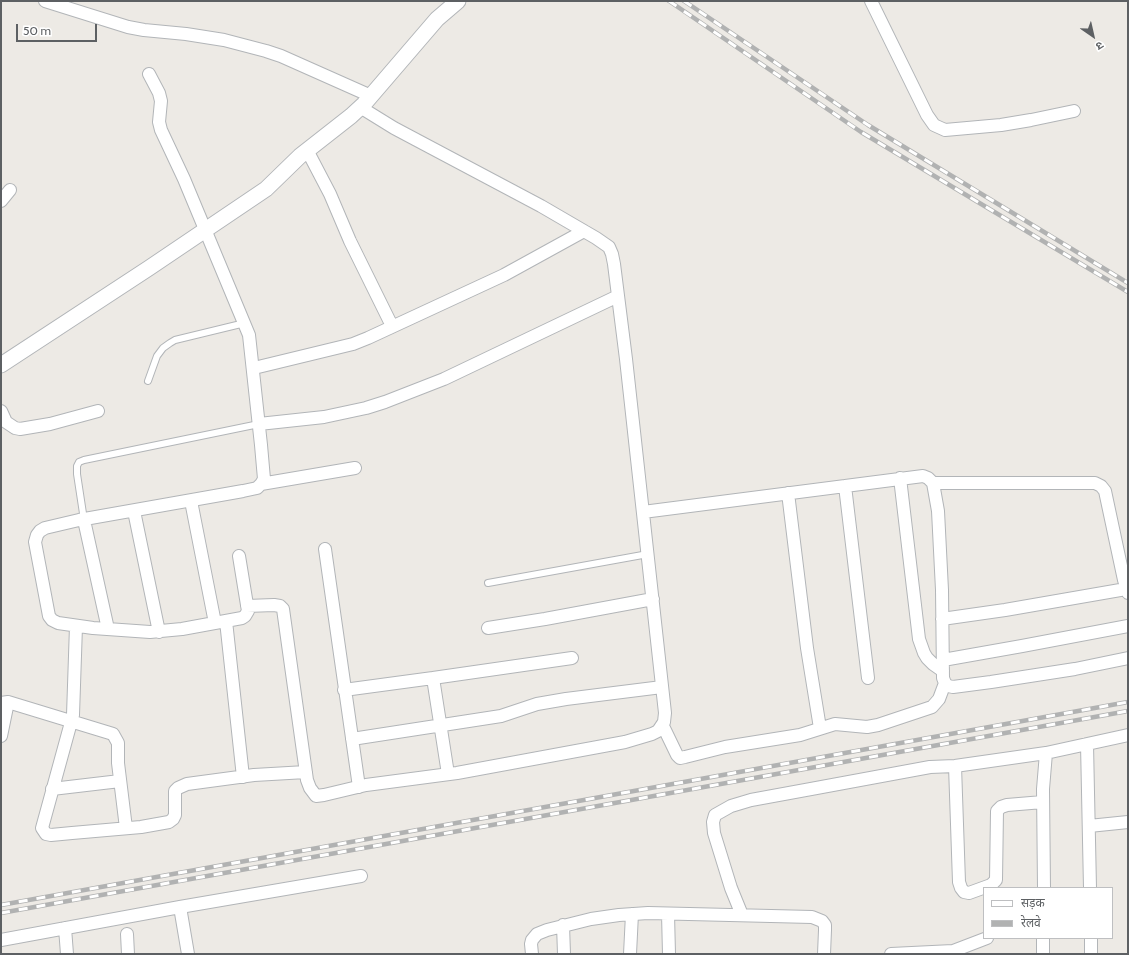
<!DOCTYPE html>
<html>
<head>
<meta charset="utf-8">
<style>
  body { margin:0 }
  #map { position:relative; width:1129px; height:955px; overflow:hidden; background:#edeae5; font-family:Cabin,"Noto Sans Devanagari",sans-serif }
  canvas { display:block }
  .frame { position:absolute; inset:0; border:2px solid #5d6063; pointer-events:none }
  .legend { position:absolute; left:983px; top:887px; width:130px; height:52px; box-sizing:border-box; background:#fff; border:1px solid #bebfc1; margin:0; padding:5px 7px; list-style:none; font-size:12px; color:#5d6063 }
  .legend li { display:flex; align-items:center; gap:8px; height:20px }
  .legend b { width:20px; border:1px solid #bebfc1 }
  .north { position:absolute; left:1073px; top:16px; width:40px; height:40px; -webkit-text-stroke:3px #fff; paint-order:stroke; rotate:146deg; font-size:11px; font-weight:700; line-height:16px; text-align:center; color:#5d6063 }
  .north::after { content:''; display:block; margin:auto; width:14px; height:18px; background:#5d6063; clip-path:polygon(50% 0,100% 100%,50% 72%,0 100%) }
  .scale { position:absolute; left:16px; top:24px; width:81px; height:18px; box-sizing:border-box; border:2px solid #5d6063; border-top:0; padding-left:5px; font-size:12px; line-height:14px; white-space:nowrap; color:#5d6063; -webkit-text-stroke:3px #fff; paint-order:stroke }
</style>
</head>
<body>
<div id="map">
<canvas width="1129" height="955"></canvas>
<div class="frame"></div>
<ul class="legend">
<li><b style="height:5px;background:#fff"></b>सड़क</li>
<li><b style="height:5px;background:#b1b2b2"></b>रेलवे</li>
</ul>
<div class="north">उ</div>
<div class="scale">50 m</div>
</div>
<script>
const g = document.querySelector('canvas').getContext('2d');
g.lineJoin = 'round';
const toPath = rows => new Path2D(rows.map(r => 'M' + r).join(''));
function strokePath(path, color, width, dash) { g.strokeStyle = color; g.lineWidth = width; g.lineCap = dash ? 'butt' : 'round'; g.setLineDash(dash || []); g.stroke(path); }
const service = toPath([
  [148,381,157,356,163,348,170,343,175,340,245,323],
  [84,520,77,474,77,466,79,462,84,460,259,424],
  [488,583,648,554]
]);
const minor = toPath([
  [45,1,128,27,144,30,186,34,224,40,266,51,281,56,371,96],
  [871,1,927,115,934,125,945,130,1001,125,1031,120,1074,111],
  [149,74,159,93,161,101,159,122,161,130,184,179,249,335,261,445,264,479,261,484,257,488,243,491,79,520,45,528,40,531,37,535,35,542,49,616,52,620,58,623,93,628,150,632,182,629,242,618,245,616,248,611,239,556],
  [307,150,330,194,350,241,392,326],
  [1,201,10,190],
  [254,368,353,344,368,338,504,275,584,231],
  [1,411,6,422,15,428,20,429,50,424,98,411],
  [259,424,324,417,366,408,385,402,444,379,618,296],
  [900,478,919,639,924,653,927,658,933,664,943,671],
  [933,483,1095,483,1101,486,1105,491,1124,580,1128,593],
  [261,484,355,468],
  [845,486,868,678],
  [788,493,807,648,820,728],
  [191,501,215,623],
  [134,511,159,632],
  [643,512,923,476,928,478,933,483,938,511,942,590,943,678,945,683,948,686,953,687,991,682,1075,669,1128,658],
  [84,520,108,629],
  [325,549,359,787],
  [247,606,274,605,280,606,283,609,307,780,310,788,316,796,324,795,366,785,457,773,625,742,652,734,658,731,664,722,665,713,626,359,614,264,612,254,609,247,596,238,541,206,394,128,360,107],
  [942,619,1005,610,1126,589],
  [226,621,243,777],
  [76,626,73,715,42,828,46,834,51,835,72,833,141,827,169,822,173,819,175,815,175,791,178,788,187,784,254,775,306,772],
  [488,628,545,619,653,599],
  [943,660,1022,646,1128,626],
  [433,678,448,774],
  [344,690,433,678,572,658],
  [1,703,8,702,113,734,118,743,118,763,126,828],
  [663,726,677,755,680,758,685,757,725,747,800,735,835,724,867,727,878,725,932,707,939,699,945,683],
  [1,736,8,702],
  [352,739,501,716,537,704,566,699,662,687],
  [1087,744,1090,888],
  [955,766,959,882,961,888,964,892,969,893,991,885,996,880,997,811,1001,807,1007,805,1043,802],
  [52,789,120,781],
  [1089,826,1128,822],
  [1044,888,1043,789,1046,753],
  [180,907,188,954],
  [668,914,669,954],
  [742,915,731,888,714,833,713,822,715,815,731,806,751,800,811,789,930,767,955,766,1046,753,1128,735],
  [563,925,564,954],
  [65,928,67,954],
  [127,934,128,954],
  [1091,938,1091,954],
  [1,940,180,907,361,876],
  [532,954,531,944,532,940,537,934,547,930,591,919,619,915,648,913,812,917,822,921,825,925,825,930,824,954],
  [630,954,632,914],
  [891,954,953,951,987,938],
  [1043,954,1043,938]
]);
const tertiary = toPath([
  [1,365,149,268,266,189,300,156,351,116,364,104,437,19,458,1]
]);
const rail = toPath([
  [669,1,861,132,1128,292],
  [684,1,868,125,1128,283],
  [1,905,1128,702],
  [1,913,1128,711]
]);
strokePath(service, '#b2b5b8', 8);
strokePath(minor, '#b2b5b8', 14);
strokePath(tertiary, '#b2b5b8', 17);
strokePath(service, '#fff', 6);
strokePath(minor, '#fff', 12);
strokePath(tertiary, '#fff', 15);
strokePath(rail, '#b1b2b2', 4.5);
strokePath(rail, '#fff', 3, [9]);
</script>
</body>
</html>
